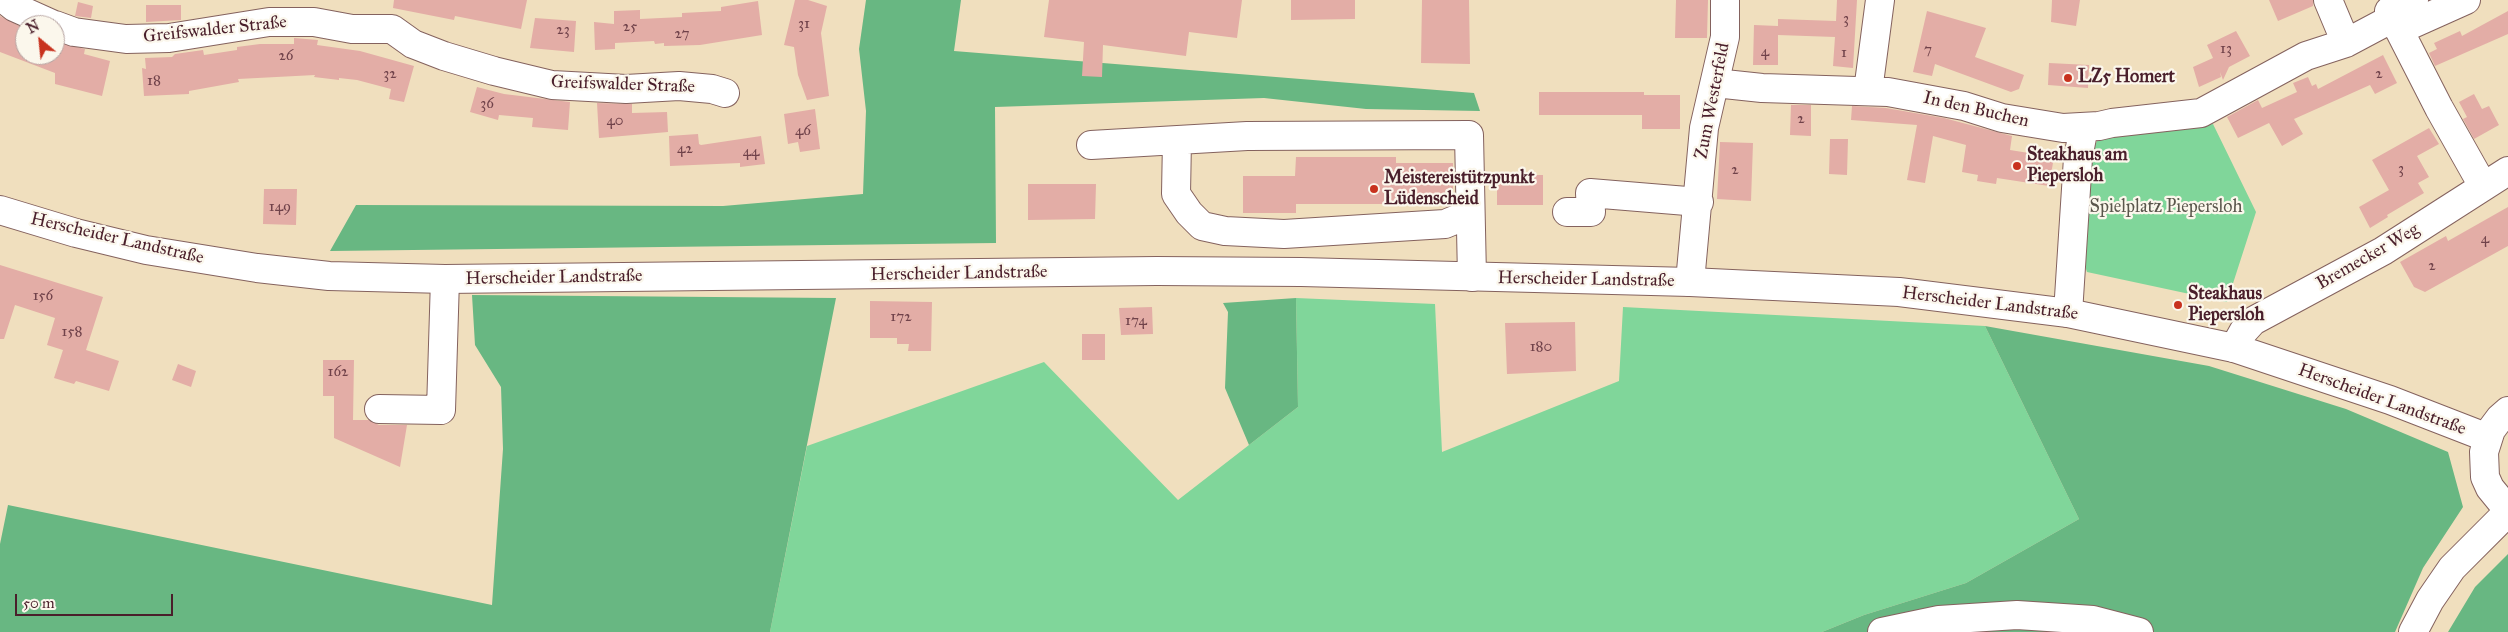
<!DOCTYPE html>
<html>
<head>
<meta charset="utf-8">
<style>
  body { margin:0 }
  #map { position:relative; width:2508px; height:632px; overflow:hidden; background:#f0dfbe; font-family:"IM FELL Great Primer",serif }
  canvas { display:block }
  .north { position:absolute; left:15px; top:15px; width:50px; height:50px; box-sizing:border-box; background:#fbf7ec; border:1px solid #b4a19f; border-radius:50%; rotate:332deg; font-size:14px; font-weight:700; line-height:20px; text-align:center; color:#4a1f2b }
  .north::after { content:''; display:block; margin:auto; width:18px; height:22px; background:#c8321e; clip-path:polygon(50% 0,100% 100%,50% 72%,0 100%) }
  .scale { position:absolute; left:15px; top:594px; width:158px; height:22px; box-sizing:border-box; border:2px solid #4a1f2b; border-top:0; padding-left:6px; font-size:15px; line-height:18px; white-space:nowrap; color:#4a1f2b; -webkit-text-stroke:4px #fbf7ec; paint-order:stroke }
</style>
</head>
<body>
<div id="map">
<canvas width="2508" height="632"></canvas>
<div class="north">N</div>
<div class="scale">50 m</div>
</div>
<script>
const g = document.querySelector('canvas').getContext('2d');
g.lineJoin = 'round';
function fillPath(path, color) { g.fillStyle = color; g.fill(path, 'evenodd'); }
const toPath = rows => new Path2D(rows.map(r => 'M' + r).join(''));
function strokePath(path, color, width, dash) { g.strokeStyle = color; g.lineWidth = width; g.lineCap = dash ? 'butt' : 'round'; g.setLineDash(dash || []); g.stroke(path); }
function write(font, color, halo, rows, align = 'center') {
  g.font = font + ' "IM FELL Great Primer",serif'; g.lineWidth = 4.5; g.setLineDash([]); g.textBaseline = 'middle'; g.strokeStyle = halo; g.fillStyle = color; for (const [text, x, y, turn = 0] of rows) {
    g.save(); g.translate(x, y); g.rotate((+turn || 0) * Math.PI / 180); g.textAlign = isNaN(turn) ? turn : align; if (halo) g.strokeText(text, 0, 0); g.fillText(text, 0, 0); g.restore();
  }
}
const green = toPath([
  [2213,124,2256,212,2227,302,2087,272,2083,260,2092,151,2097,141,2111,135],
  [1296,298,1435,304,1442,452,1619,381,1623,307,1985,326,2079,519,1966,583,1864,615,1822,632,770,632,807,446,1044,362,1178,500,1298,407]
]);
const forest = toPath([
  [866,0,961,0,954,51,1474,93,1480,111,1366,109,1264,98,995,107,996,243,330,251,356,205,723,206,863,194,866,111,859,49],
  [472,295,836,298,770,632,0,632,0,544,8,505,492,605,503,449,501,387,475,345],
  [1296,298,1298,407,1249,445,1225,388,1228,312,1223,303],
  [1985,326,2209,366,2346,409,2448,452,2463,507,2423,568,2395,632,1822,632,1864,615,1966,583,2079,519],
  [2508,554,2508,632,2448,632,2475,587]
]);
const building = toPath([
  [394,0,527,0,521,29,455,16,454,20,393,8],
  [795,0,808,0,827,6,821,33,829,96,807,100,798,75,794,47,784,45],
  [1049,0,1242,0,1237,38,1189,32,1186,56,1103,45,1102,77,1082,76,1084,42,1044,37],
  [1291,0,1355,0,1355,19,1291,20],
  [1422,0,1469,0,1470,64,1421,63],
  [1676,0,1708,0,1707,38,1675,38],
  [1837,0,1857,0,1853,68,1833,66,1835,37,1778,35,1778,65,1753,65,1754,25,1778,26,1778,19,1836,21],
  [2052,0,2080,0,2076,26,2051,22],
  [2269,0,2313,0,2313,6,2278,21],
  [758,1,762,35,700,45,664,46,664,43,655,44,654,41,615,43,615,49,595,50,594,22,614,24,614,11,640,10,640,19,682,17,682,13,721,11,721,7],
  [78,2,93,6,91,18,75,16],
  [146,5,181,5,181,20,146,22],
  [1927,11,1986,28,1975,57,2024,75,2019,89,2011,92,1935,64,1932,76,1913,72],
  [2508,11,2508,34,2435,66,2429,53,2437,49,2434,43,2460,31,2462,36],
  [0,16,25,29,25,55,55,55,55,42,85,49,84,54,110,61,102,96,55,84,55,73,0,52],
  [535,18,576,21,574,52,530,48],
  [2236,31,2250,56,2229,67,2223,80,2220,72,2221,77,2199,87,2193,67,2213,58,2207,45],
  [294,38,318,40,317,45,360,51,414,66,404,102,389,99,391,89,357,80,339,78,339,80,314,77,315,75,238,79,239,82,189,91,189,94,144,96,142,68,146,69,145,58,172,57,175,54,203,50,204,55,237,50,237,47,260,44,294,44],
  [2383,55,2397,83,2375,94,2370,85,2294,119,2303,134,2282,146,2269,123,2238,138,2227,117,2258,100,2262,108,2297,92,2293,83,2308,77,2312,86,2316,84,2318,89],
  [2049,63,2089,65,2088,88,2048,85],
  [477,87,504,94,570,102,568,130,532,127,533,118,499,115,498,120,470,112],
  [1539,92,1644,92,1644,95,1680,95,1680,129,1642,129,1642,115,1539,115],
  [2474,94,2482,109,2489,106,2499,125,2474,139,2463,119,2467,117,2459,102],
  [597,103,632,104,632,113,667,112,668,132,599,138],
  [1791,105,1811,105,1811,136,1790,135],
  [1852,106,1886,108,1944,118,2012,136,2010,150,2054,157,2049,186,1997,178,1996,184,1977,181,1978,175,1962,172,1966,145,1933,136,1925,183,1907,180,1917,125,1851,120],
  [815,109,820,149,800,152,798,142,788,144,784,114],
  [2429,128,2439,144,2417,156,2429,177,2418,183,2424,193,2387,215,2388,217,2370,228,2359,207,2389,190,2372,160],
  [698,134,699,144,701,145,761,136,765,164,740,167,740,163,670,166,669,136],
  [1830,139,1848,139,1847,175,1829,174],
  [1720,142,1753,143,1751,201,1717,199],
  [1296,157,1396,157,1396,163,1453,163,1453,204,1296,204,1296,213,1243,213,1243,176,1295,176],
  [1497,175,1543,175,1543,205,1497,205],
  [1028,184,1096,184,1095,219,1028,220],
  [264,189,297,189,296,225,263,224],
  [2508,207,2508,246,2425,292,2414,287,2400,262,2446,236,2448,241],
  [0,265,103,297,86,350,119,361,109,391,76,381,74,384,54,378,63,350,47,345,55,318,15,305,4,339,0,339],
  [870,301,932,302,931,351,908,351,909,344,897,344,897,338,870,338],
  [1152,307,1153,334,1121,335,1119,308],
  [1575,322,1576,371,1507,374,1505,323],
  [1082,334,1105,334,1105,360,1082,360],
  [323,360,354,360,353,420,369,420,379,425,407,425,400,467,334,438,334,396,323,396],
  [178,364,196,371,191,387,172,380]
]);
const minor = toPath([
  [5,0,14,7,54,25],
  [2328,0,2346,43],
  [2393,18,2389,11,2414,0],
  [55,25,74,32,126,39,169,38,269,22,314,22,352,29,392,29,413,44,444,56,494,71,552,85,626,89,679,86,712,89,725,93],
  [2399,30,2466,0],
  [1715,83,1762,88,1888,92,1964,106,2002,118,2063,128,2099,126,2112,123,2201,113,2306,56,2346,43,2393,18,2439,108,2483,186],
  [1868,91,1880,0],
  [1177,140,1176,194,1189,213,1202,226,1225,231,1284,234,1445,224,1469,214],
  [1091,145,1247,136,1469,135,1472,277],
  [1567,212,1591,212,1590,193,1699,202],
  [1690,282,1704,128,1725,37,1725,0],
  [2068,313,2078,158,2084,127],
  [2234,348,2243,332,2253,321,2383,251,2508,171],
  [379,409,441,410,445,279],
  [1882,632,1939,620,2017,615,2093,620,2139,632]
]);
const major = toPath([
  [0,210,76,233,146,250,257,268,329,276,445,279,1157,271,1301,272,1690,282,1899,292,2068,313,2234,348,2390,400,2488,438],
  [2508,411,2500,418,2491,430,2484,452,2485,477,2490,488,2508,510],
  [2413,632,2430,600,2452,568,2508,512]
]);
const markers = [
  [2068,78,5,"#c8321e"],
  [2017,166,5,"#c8321e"],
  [1374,189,5,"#c8321e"],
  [2178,305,5,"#c8321e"]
];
const numberNames = [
  ["3",1846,19],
  ["31",804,24],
  ["25",630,27],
  ["23",563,30],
  ["27",682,34],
  ["13",2226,49],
  ["7",1928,50],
  ["4",1765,52],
  ["1",1844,53],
  ["26",286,56],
  ["32",390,74],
  ["2",2379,74],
  ["18",154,81],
  ["36",487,104],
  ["2",1801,119],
  ["40",615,121],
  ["46",803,131],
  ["42",685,149],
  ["44",751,152],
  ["3",2401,169],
  ["2",1735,170],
  ["149",280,207],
  ["4",2485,239],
  ["2",2432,266],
  ["156",43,296],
  ["172",901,317],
  ["174",1136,321],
  ["158",72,332],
  ["180",1541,347],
  ["162",338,372]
];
const streetNames = [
  ["Greifswalder Straße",215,30,-6],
  ["Greifswalder Straße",623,85,2],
  ["Zum Westerfeld",1713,101,-79],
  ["In den Buchen",1976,110,13],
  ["Herscheider Landstraße",117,239,13],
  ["Bremecker Weg",2368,257,-30],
  ["Herscheider Landstraße",959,274,-1],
  ["Herscheider Landstraße",554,278,-1],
  ["Herscheider Landstraße",1586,280,1],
  ["Herscheider Landstraße",1990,304,7],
  ["Herscheider Landstraße",2382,400,20]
];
const poiNames = [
  ["LZ5 Homert",2078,78],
  ["Steakhaus am",2027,156],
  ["Piepersloh",2027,177],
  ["Meistereistützpunkt",1384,179],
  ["Lüdenscheid",1384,200],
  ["Steakhaus",2188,295],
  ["Piepersloh",2188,316]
];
const parkNames = [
  ["Spielplatz Piepersloh",2166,208]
];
fillPath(green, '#80d69a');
fillPath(forest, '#68b782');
fillPath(building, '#e3ada6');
strokePath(minor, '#84625e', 30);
strokePath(major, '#84625e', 30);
strokePath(minor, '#fff', 28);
strokePath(major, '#fff', 28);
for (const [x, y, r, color] of markers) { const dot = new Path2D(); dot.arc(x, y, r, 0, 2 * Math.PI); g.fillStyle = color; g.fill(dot); strokePath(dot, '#fbf7ec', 2); }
write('15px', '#70424a', null, numberNames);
write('18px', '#4a1f2b', '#fbf7ec', streetNames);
write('bold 18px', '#4a1f2b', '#fbf7ec', poiNames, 'left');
write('18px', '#5a564c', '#fbf7ec', parkNames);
</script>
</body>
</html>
